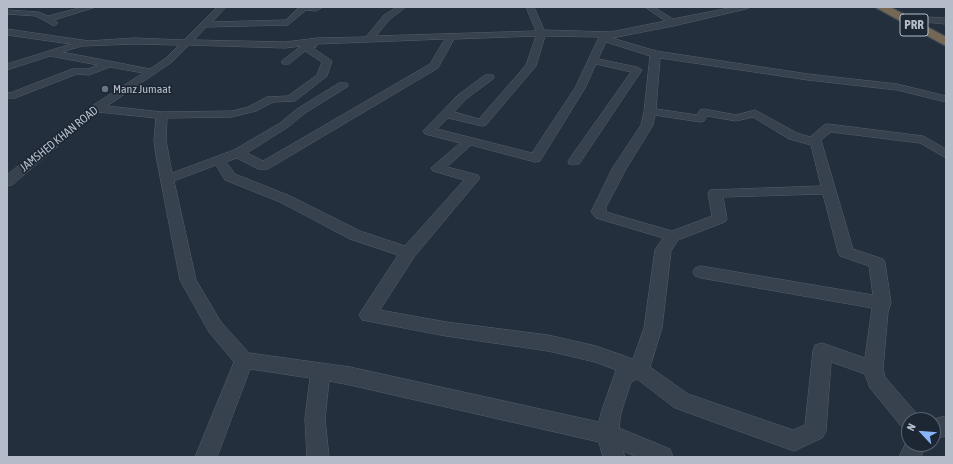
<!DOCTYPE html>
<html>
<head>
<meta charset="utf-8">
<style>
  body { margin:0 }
  #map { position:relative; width:953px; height:464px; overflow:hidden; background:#242f3e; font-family:"Asap Condensed",sans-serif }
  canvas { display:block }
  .frame { position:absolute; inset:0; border:8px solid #b4bcc9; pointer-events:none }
  .north { position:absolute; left:901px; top:412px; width:40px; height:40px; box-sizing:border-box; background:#1d2633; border:1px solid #59626f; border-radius:50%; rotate:296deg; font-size:11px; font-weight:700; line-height:16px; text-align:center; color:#b4bcc9 }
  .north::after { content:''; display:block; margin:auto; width:14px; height:18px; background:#8ab4f8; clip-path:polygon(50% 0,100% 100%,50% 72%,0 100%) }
</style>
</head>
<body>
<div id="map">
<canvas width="953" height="464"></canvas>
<div class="frame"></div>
<div class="north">N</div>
</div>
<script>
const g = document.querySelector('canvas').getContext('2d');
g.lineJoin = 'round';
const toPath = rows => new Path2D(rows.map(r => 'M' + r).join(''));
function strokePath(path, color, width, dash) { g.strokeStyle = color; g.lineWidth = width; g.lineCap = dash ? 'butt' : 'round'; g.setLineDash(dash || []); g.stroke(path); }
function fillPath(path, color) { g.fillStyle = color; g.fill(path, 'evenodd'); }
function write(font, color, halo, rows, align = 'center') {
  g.font = font + ' "Asap Condensed",sans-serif'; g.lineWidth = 3.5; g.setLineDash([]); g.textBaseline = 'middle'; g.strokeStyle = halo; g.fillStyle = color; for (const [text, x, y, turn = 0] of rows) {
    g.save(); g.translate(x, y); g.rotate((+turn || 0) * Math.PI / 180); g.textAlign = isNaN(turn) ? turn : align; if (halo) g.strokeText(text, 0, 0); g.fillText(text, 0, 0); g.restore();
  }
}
const minor = toPath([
  [83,7,96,7,54,20,58,23,54,26,36,16,7,14,7,10,38,12,48,16,83,7],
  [217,7,226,7,212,22,286,20,299,7,323,7,316,11,306,10,288,25,206,27,194,40,285,42,318,38,366,37,384,15,397,7,406,7,390,19,376,36,536,31,526,7,534,7,544,30,611,32,665,21,645,7,654,7,673,19,734,7,750,7,746,9,673,26,612,38,656,51,808,74,897,84,946,96,946,102,897,90,808,80,660,58,656,109,697,115,700,110,704,109,736,115,755,110,797,133,810,137,824,125,828,124,923,136,946,149,946,158,920,143,831,132,821,140,853,249,883,259,885,263,891,303,888,312,883,369,885,377,916,413,919,420,909,420,909,430,902,427,870,388,865,374,831,362,826,431,822,438,794,451,675,408,637,379,631,382,621,413,619,428,670,449,673,457,637,457,623,451,625,457,603,457,599,442,350,385,329,381,325,419,329,457,307,457,305,419,310,378,250,369,217,457,195,457,234,362,209,332,180,280,156,156,154,140,156,118,98,112,12,185,7,186,7,175,92,106,143,73,110,67,89,75,77,74,15,98,7,98,7,92,10,93,72,69,88,69,98,65,50,56,7,70,7,64,71,44,7,35,7,29,89,41,134,38,184,40,217,7],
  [536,36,526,65,479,119,454,112,466,99,493,79,494,77,493,75,485,75,458,95,423,131,425,134,460,143,431,168,433,171,464,180,405,246,360,231,290,196,235,174,226,162,237,158,258,169,268,169,438,68,454,39,536,36],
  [545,36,599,37,575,88,532,153,437,129,448,118,482,126,486,125,536,66,545,36],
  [445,39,430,64,263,161,247,153,288,127,305,113,347,87,348,85,347,83,339,83,297,109,280,123,234,150,172,173,166,140,167,118,232,117,256,111,273,102,295,101,327,76,332,61,313,48,316,47,317,44,445,39],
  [606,42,650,56,644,112,641,125,612,169,591,212,596,218,663,238,655,250,644,328,633,359,596,346,548,335,446,322,380,310,414,257,480,178,478,175,447,167,471,145,535,162,540,161,585,88,596,64,631,72,568,161,569,164,579,164,642,70,637,67,598,59,606,42],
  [134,44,179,45,166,58,150,69,62,52,82,46,134,44],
  [189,45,285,48,301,46,283,60,281,62,283,64,289,64,305,51,322,62,317,75,288,96,267,97,248,107,232,111,162,112,107,106,172,62,189,45],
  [655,115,700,122,704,121,707,116,736,121,753,117,789,139,811,145,821,186,710,190,708,193,712,216,672,231,606,212,606,207,626,169,653,125,655,115],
  [216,165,225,180,280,202,350,239,398,255,362,310,359,315,362,320,446,336,548,351,595,362,616,370,601,413,599,422,350,367,249,353,221,322,196,280,174,181,216,165],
  [823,194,838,252,840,256,869,266,873,295,701,266,695,268,693,272,695,276,701,278,872,308,865,358,822,343,815,345,813,351,805,425,793,430,688,394,650,367,662,328,671,251,678,240,725,222,727,219,723,197,823,194],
  [926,17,946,18,946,24,923,22,922,20,926,17],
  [946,416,946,436,933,439,933,420,930,420,946,416],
  [909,436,909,444,926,444,921,457,899,457,909,436]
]);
const highway = toPath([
  [875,7,890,7,946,37,946,46,875,7]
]);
const markers = [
  [105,89,4,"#6b7280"]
];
const farPoinames = [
  ["Manz Jumaat",113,89]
];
const farStreetnames = [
  ["JAMSHED KHAN ROAD",59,139,-39]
];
const shields = [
  [914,25,28]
];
const shieldNames = [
  ["PRR",914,25]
];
strokePath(minor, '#565f6c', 1);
strokePath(highway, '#434c59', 2);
fillPath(minor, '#38414e');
fillPath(highway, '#746855');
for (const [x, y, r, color] of markers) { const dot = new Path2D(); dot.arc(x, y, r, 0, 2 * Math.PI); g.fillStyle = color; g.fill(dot); strokePath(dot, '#1d2633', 1.5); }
write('12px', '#b4bcc9', '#1d2633', farPoinames, 'left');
write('12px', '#b4bcc9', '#1d2633', farStreetnames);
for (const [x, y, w] of shields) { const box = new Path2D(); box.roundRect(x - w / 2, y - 11, w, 22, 3); g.fillStyle = '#1d2633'; g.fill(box); strokePath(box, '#b4bcc9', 1); }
write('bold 13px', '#b4bcc9', null, shieldNames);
</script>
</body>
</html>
